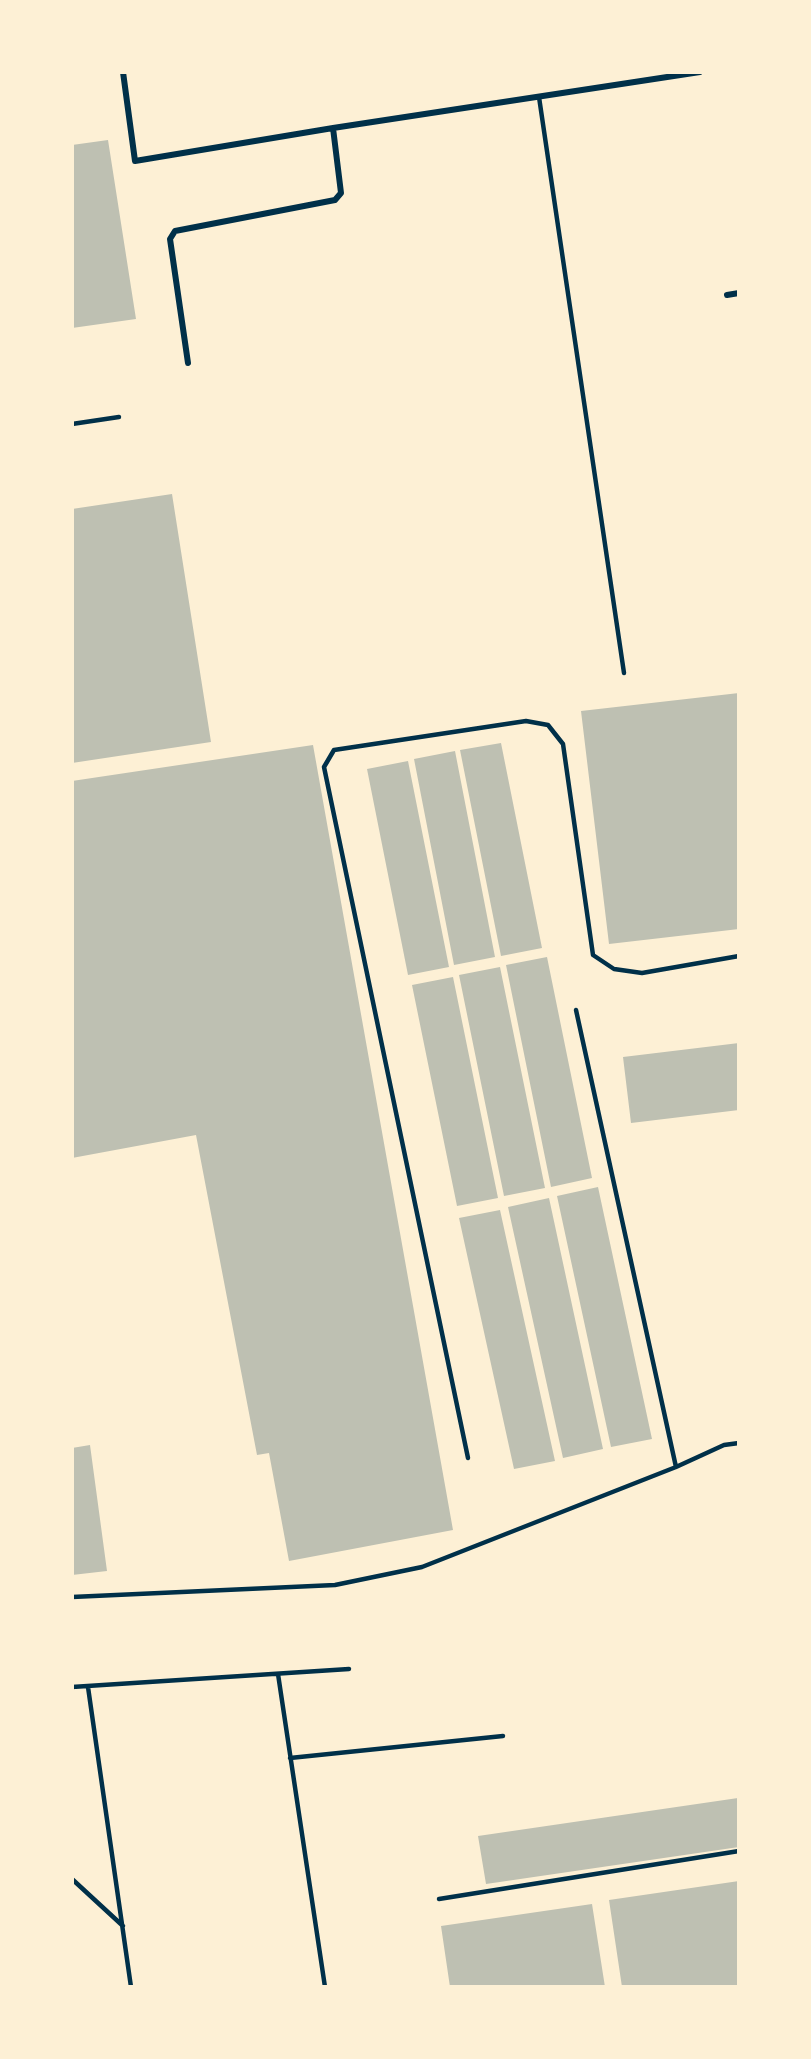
<!DOCTYPE html>
<html>
<head>
<meta charset="utf-8">
<style>
  body { margin:0 }
  #map { position:relative; width:811px; height:2059px; overflow:hidden; background:#fdf0d5; font-family:Commissioner,sans-serif }
  canvas { display:block }
  .frame { position:absolute; inset:0; border:74px solid #fdf0d5; pointer-events:none }
</style>
</head>
<body>
<div id="map">
<canvas width="811" height="2059"></canvas>
<div class="frame"></div>
</div>
<script>
const g = document.querySelector('canvas').getContext('2d');
g.lineJoin = 'round';
function fillPath(path, color) { g.fillStyle = color; g.fill(path, 'evenodd'); }
const toPath = rows => new Path2D(rows.map(r => 'M' + r).join(''));
function strokePath(path, color, width, dash) { g.strokeStyle = color; g.lineWidth = width; g.lineCap = dash ? 'butt' : 'round'; g.setLineDash(dash || []); g.stroke(path); }
const building = toPath([
  [108,140,136,319,72,328,72,145],
  [172,494,211,742,72,763,72,509],
  [739,693,739,929,609,944,581,711],
  [501,743,542,948,501,956,460,750],
  [313,745,453,1530,289,1561,269,1453,257,1455,196,1135,72,1158,72,781],
  [455,751,495,957,454,965,414,759],
  [408,761,449,967,408,975,367,769],
  [547,957,592,1178,551,1187,506,965],
  [500,967,545,1188,504,1196,459,975],
  [453,977,498,1198,457,1206,412,985],
  [739,1043,739,1110,631,1123,623,1057],
  [598,1187,652,1439,611,1447,557,1196],
  [549,1198,603,1449,563,1458,508,1207],
  [500,1210,555,1461,514,1469,459,1218],
  [90,1445,107,1571,72,1575,72,1448],
  [738,1798,739,1847,486,1884,478,1836],
  [739,1881,739,1987,622,1987,609,1900],
  [592,1904,605,1987,450,1987,441,1926]
]);
const service = toPath([
  [539,97,624,673],
  [72,424,119,417],
  [576,1010,676,1467],
  [468,1458,324,767,334,750,526,721,548,725,563,744,593,955,614,969,642,973,739,956],
  [72,1597,335,1585,422,1567,676,1467,724,1445,739,1443],
  [278,1674,325,1987],
  [72,1687,349,1669],
  [88,1687,131,1987],
  [290,1758,503,1736],
  [72,1879,123,1926],
  [439,1899,739,1851]
]);
const minor = toPath([
  [123,72,135,161,333,128,700,72],
  [727,295,739,293],
  [188,363,170,239,175,231,335,200,341,193,333,128]
]);
fillPath(building, '#bec0b2');
strokePath(service, '#003049', 4.5);
strokePath(minor, '#003049', 6);
</script>
</body>
</html>
